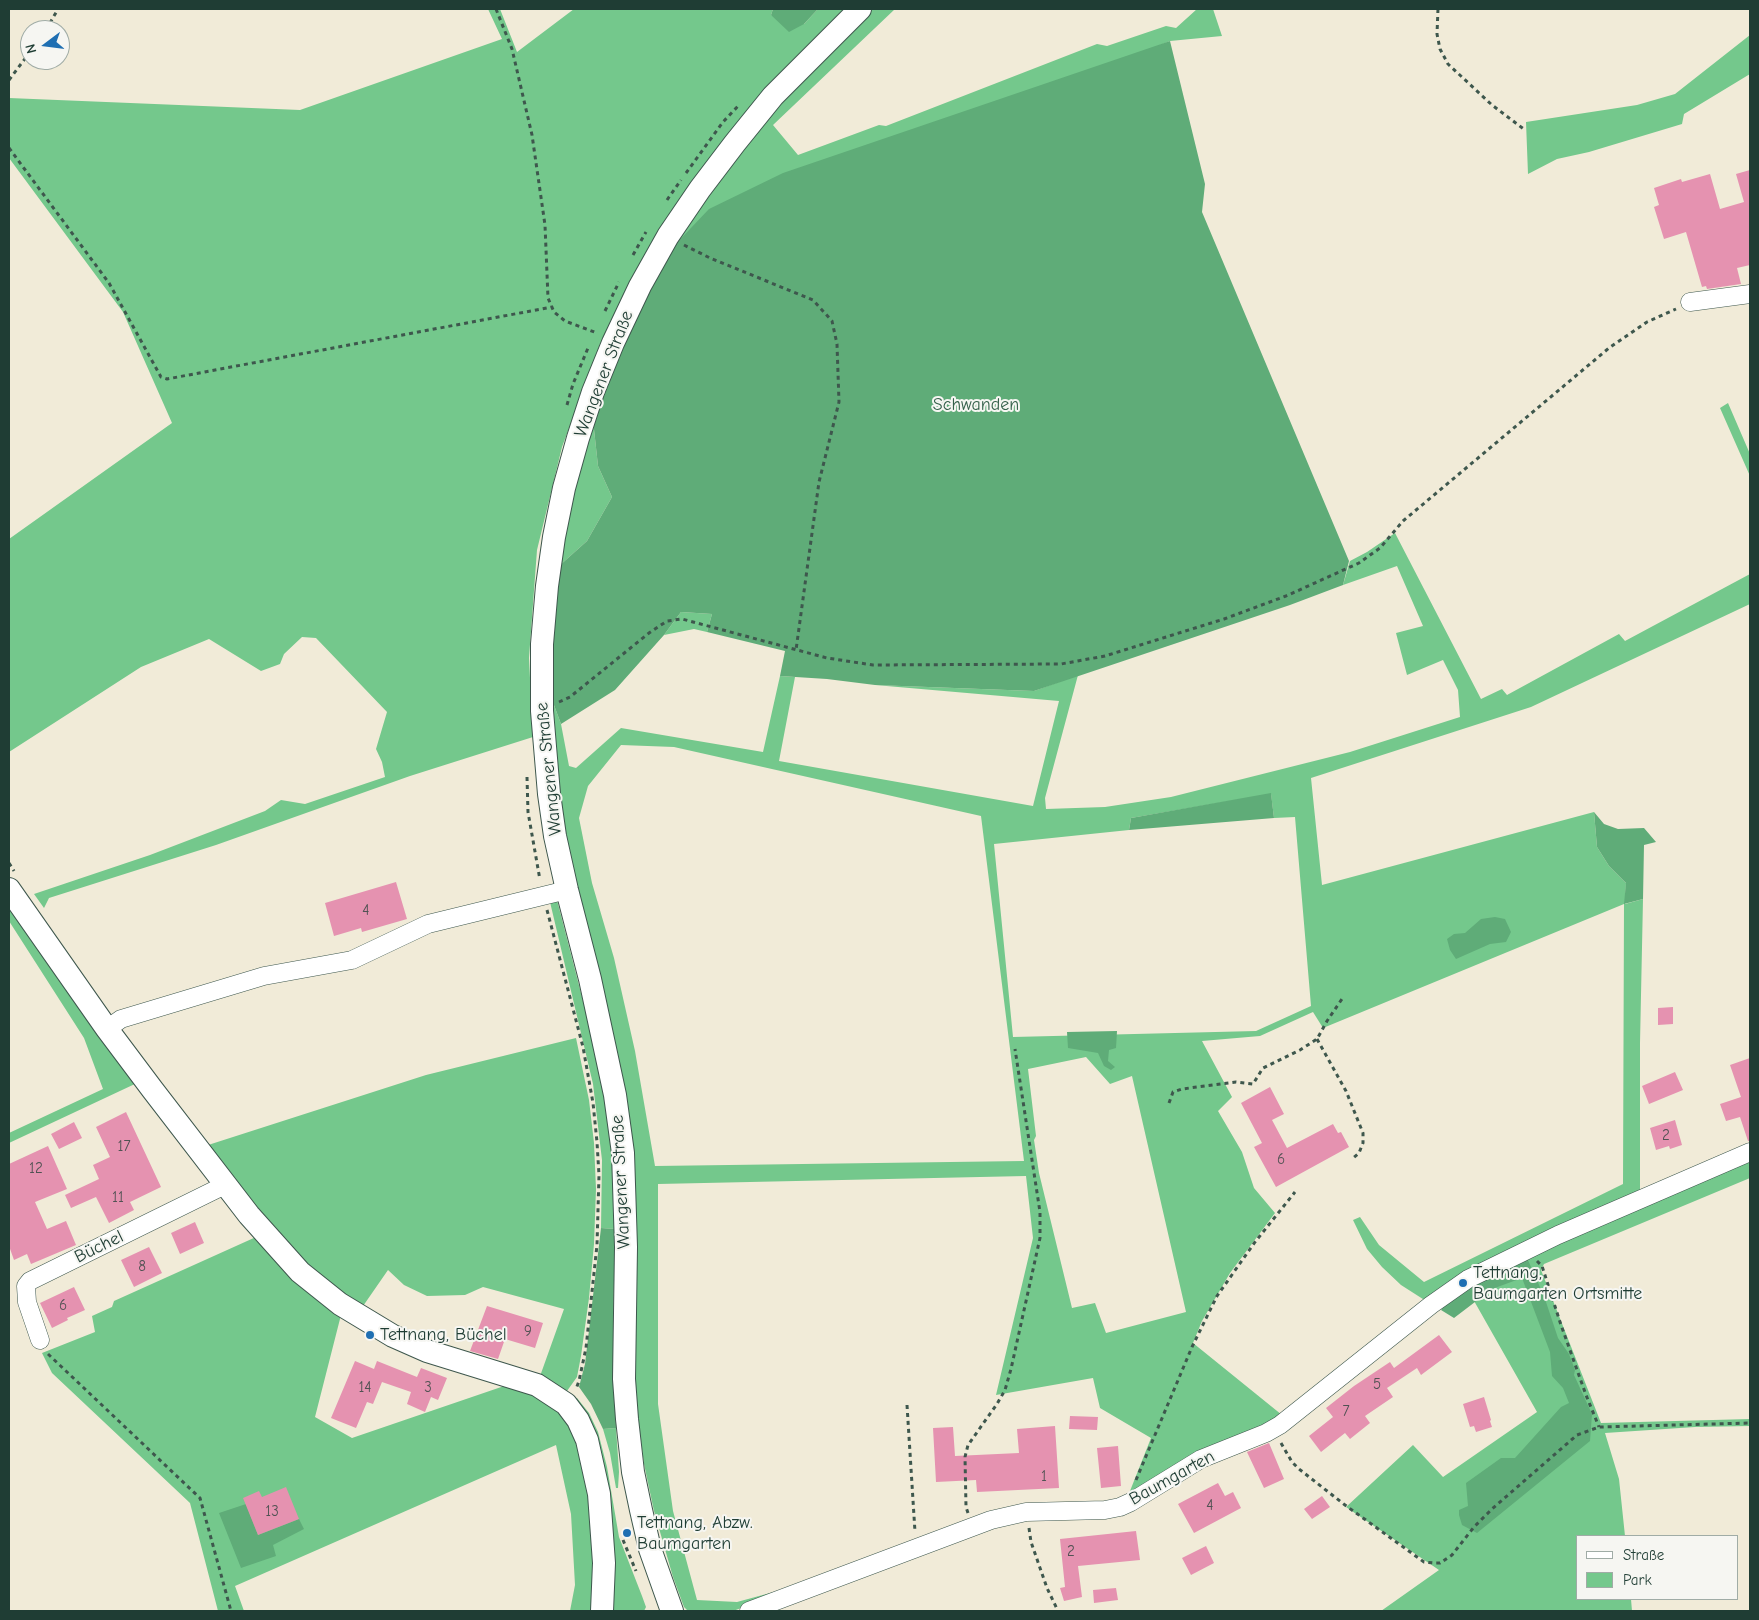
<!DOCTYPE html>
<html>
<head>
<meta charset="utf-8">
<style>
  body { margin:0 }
  #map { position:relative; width:1759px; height:1620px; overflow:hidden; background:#f1ebd8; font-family:"Comic Neue",sans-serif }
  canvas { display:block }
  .frame { position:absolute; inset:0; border:10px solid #1f3d34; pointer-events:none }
  .legend { position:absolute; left:1576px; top:1535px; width:162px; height:65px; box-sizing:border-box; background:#f6f6f2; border:1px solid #a0aca6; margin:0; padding:6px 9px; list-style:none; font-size:15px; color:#1f3d34 }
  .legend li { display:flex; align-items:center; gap:10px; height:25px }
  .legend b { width:25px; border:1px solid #a0aca6 }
  .north { position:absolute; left:20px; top:20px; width:50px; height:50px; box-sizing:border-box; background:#f6f6f2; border:1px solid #a0aca6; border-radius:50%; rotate:255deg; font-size:14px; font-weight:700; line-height:20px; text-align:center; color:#1f3d34 }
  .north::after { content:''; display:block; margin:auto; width:18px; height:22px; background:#1f6fb2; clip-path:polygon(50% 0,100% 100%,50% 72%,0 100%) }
</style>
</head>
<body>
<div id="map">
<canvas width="1759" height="1620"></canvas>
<div class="frame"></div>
<ul class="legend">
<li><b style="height:6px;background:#fff"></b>Straße</li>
<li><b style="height:14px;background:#74c88c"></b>Park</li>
</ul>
<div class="north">N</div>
</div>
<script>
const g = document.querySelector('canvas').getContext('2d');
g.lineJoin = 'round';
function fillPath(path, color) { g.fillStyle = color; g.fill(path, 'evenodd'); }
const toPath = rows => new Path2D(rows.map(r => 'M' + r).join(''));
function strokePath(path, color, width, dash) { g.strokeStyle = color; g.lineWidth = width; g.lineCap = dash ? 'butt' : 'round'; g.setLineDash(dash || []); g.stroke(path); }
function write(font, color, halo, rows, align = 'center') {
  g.font = font + ' "Comic Neue",sans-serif'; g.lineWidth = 4; g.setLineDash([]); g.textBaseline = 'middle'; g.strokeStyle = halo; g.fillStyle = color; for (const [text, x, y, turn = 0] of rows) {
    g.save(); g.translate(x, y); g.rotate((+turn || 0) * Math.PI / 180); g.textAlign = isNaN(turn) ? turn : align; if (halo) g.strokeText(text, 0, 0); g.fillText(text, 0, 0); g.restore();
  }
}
const green = toPath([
  [488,9,500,9,517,52,574,9,773,9,771,15,804,24,818,9,846,9,811,43,600,344,562,447,537,550,529,658,533,737,410,776,216,845,49,898,44,908,34,894,150,855,265,811,281,800,305,804,385,777,382,762,376,749,387,712,316,638,302,637,284,654,280,664,261,671,209,639,141,667,9,752,9,539,172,423,123,312,9,158,9,98,300,110,502,39],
  [872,9,895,9,773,125,798,155,879,125,886,126,1097,44,1107,46,1166,26,1176,28,1197,9,1213,9,1222,36,1170,41,670,250,707,194,765,119,820,59],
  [1750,35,1750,74,1684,114,1682,124,1589,152,1557,159,1528,174,1526,122,1637,105,1675,94],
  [1728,403,1750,454,1750,476,1720,408],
  [593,420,598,466,612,497,587,541,559,566,573,492],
  [1395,533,1481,699,1502,689,1507,695,1619,634,1625,641,1750,574,1750,604,1531,707,1311,778,1322,885,1594,812,1597,847,1609,866,1626,883,1625,904,1643,899,1640,1043,1640,1193,1426,1301,1401,1285,1382,1267,1367,1249,1353,1220,1360,1217,1379,1245,1424,1282,1623,1184,1624,904,1323,1028,1313,1012,1260,1036,1202,1041,1232,1097,1218,1111,1242,1152,1254,1188,1275,1213,1230,1273,1202,1321,1193,1343,1282,1415,1136,1495,1130,1491,1151,1438,1100,1408,1093,1378,996,1395,1033,1238,1026,1176,658,1184,658,1404,673,1511,697,1600,737,1602,825,1578,733,1611,688,1611,684,1607,673,1577,654,1511,644,1464,638,1419,634,1362,634,1285,561,819,551,697,561,724,569,766,576,768,621,728,763,752,780,676,795,677,779,761,1033,806,1059,701,875,685,1034,691,1078,675,1045,798,1046,809,1105,807,1171,797,1350,752,1460,717,1458,690,1443,660,1407,675,1396,633,1423,626,1397,566,1343,585,1350,561,1367,552],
  [621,745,674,747,981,816,1024,1161,655,1166,635,1051,614,958,592,883,579,818,588,786],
  [1271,794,1274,818,1295,817,1311,1006,1256,1031,1013,1037,994,844,1129,830,1131,818],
  [1086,1057,1110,1084,1132,1076,1186,1312,1106,1333,1095,1303,1072,1308,1039,1173,1034,1140,1036,1136,1028,1069],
  [681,612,712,614,707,632,694,629,664,635],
  [557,900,599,1063,612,1152,615,1229,601,1228,602,1160,593,1084,550,902],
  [9,906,137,1083,9,1143,9,1133,103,1089,84,1038,9,921],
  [576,1038,589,1100,594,1143,596,1189,594,1244,589,1298,581,1356,577,1377,567,1391,539,1379,564,1309,483,1287,465,1295,427,1296,404,1285,388,1270,361,1309,299,1261,205,1146,426,1075],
  [1750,1159,1750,1178,1544,1264,1541,1270,1601,1423,1750,1419,1750,1426,1695,1427,1605,1433,1619,1479,1625,1536,1578,1536,1578,1599,1631,1599,1632,1611,1381,1611,1439,1570,1346,1507,1413,1445,1443,1477,1537,1412,1465,1285],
  [256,1237,341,1315,315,1417,352,1438,510,1384,545,1398,569,1424,584,1459,595,1554,592,1611,570,1611,575,1585,571,1514,556,1445,235,1586,244,1611,218,1611,190,1503,52,1373,42,1353,95,1332,92,1316,112,1307,114,1301],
  [577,1398,589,1413,598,1432,607,1467,619,1537,642,1596,646,1607,644,1611,610,1611,574,1399],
  [616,1428,619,1472,618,1488,616,1488,610,1453,603,1429]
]);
const forest = toPath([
  [773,9,818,9,804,24,789,32,771,15],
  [1170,41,1205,184,1202,212,1349,561,1343,585,1290,605,1034,691,875,685,827,679,780,676,785,651,707,632,712,614,681,612,664,635,615,690,561,724,551,697,553,631,559,566,587,541,612,497,598,466,593,420,615,361,670,250,709,209,783,173],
  [1271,793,1274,818,1129,830,1131,818],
  [1594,812,1604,824,1618,829,1644,828,1656,842,1644,845,1643,899,1624,904,1626,883,1609,866,1597,847],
  [1495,917,1505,919,1511,932,1506,942,1490,944,1456,959,1450,950,1447,939,1454,934,1465,933,1481,919],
  [1117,1031,1116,1048,1109,1050,1108,1061,1115,1067,1111,1070,1104,1066,1098,1053,1068,1048,1067,1032],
  [601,1228,615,1229,613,1332,616,1428,603,1429,591,1404,579,1387,585,1364],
  [1527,1258,1544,1296,1558,1338,1569,1354,1575,1370,1574,1375,1592,1414,1590,1441,1477,1533,1462,1525,1459,1515,1459,1510,1468,1506,1466,1483,1501,1458,1515,1458,1561,1407,1569,1403,1563,1388,1552,1376,1550,1352,1522,1278,1492,1289,1454,1318,1441,1310,1451,1296],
  [246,1504,258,1535,299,1519,304,1529,273,1545,276,1556,241,1568,219,1513]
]);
const building = toPath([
  [1750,170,1750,265,1737,268,1741,284,1707,289,1706,286,1702,287,1686,232,1664,239,1654,207,1659,205,1654,188,1681,179,1682,182,1710,174,1720,209,1744,202,1736,174],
  [396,882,407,919,362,932,361,928,334,936,325,903],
  [1673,1007,1673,1024,1658,1025,1658,1008],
  [1750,1058,1750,1141,1748,1141,1740,1117,1726,1121,1720,1104,1741,1097,1730,1065],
  [1675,1072,1683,1090,1649,1104,1642,1086],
  [1270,1087,1284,1114,1272,1120,1287,1148,1333,1124,1338,1133,1341,1132,1349,1147,1276,1187,1254,1147,1262,1143,1241,1103],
  [126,1112,161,1187,130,1202,134,1210,109,1223,96,1197,71,1208,65,1195,99,1179,93,1165,110,1157,96,1127],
  [1675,1120,1682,1145,1670,1149,1669,1146,1656,1150,1650,1128],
  [74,1122,82,1138,59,1149,51,1134],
  [48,1146,67,1189,35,1202,47,1229,66,1221,76,1245,31,1264,27,1254,14,1260,9,1246,9,1164],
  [195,1222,204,1243,180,1254,171,1233],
  [149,1247,162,1273,134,1287,121,1260],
  [74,1287,85,1310,67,1318,68,1320,52,1328,40,1303],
  [487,1306,543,1323,535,1348,505,1339,498,1359,470,1351],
  [1439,1335,1452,1352,1421,1375,1417,1368,1387,1388,1393,1397,1365,1416,1370,1423,1350,1439,1345,1433,1321,1452,1309,1436,1333,1417,1326,1408,1354,1386,1390,1362,1394,1368],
  [355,1361,374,1369,377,1361,417,1377,421,1368,447,1378,438,1400,431,1397,425,1412,407,1404,411,1392,382,1382,373,1404,367,1402,356,1428,331,1418],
  [1484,1397,1491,1420,1490,1421,1492,1427,1476,1432,1474,1426,1470,1427,1463,1404],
  [1070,1416,1098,1417,1097,1430,1069,1429],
  [1055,1426,1059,1488,977,1492,976,1480,936,1482,933,1428,953,1427,955,1456,1019,1453,1017,1429],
  [1269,1443,1284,1479,1264,1488,1247,1452],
  [1118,1446,1121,1486,1101,1488,1097,1448],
  [1218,1483,1225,1496,1233,1492,1241,1508,1194,1533,1178,1504],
  [286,1487,299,1519,258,1535,243,1498,259,1491,262,1497],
  [1322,1496,1330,1507,1312,1519,1304,1509],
  [1136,1531,1140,1560,1078,1566,1082,1597,1064,1601,1060,1588,1065,1587,1060,1539],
  [1206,1546,1214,1563,1191,1575,1182,1558],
  [1116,1588,1118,1600,1094,1603,1093,1590]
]);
const path = toPath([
  [496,9,512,49,532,135,545,225,548,298,554,312,565,321,597,333],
  [1438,9,1437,34,1440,49,1448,64,1492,105,1525,130],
  [46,30,58,9],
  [9,80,30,52],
  [9,148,109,283,161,377,167,379,552,307],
  [686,173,723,122,739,105],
  [667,200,681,180],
  [684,245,710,258,813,300,832,321,837,344,839,402,819,482,796,650],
  [633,255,646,232],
  [605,311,619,282],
  [567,405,573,384,588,348],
  [559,702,570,697,649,633,667,621,682,619,827,658,873,665,1061,664,1105,656,1224,619,1286,596,1359,563,1380,548,1403,521,1609,348,1647,322,1676,309],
  [527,777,528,812,540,880],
  [9,863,14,871],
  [547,910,583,1047,593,1103,597,1142,599,1175,597,1245,586,1348,579,1381,576,1389],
  [1317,1039,1346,1091,1363,1133,1363,1143,1359,1153,1352,1159],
  [1169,1103,1173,1092,1182,1089,1236,1082,1253,1084,1263,1068,1300,1050,1317,1039,1327,1021,1344,996],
  [1537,1261,1542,1266,1561,1325,1586,1395,1599,1427],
  [48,1354,200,1498,231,1611],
  [907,1405,915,1532],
  [1281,1443,1292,1462,1299,1469,1345,1505,1424,1562,1434,1563,1440,1563,1452,1555,1474,1527,1492,1509,1577,1435,1599,1427,1750,1423],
  [1136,1480,1192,1347,1217,1296,1255,1242,1295,1192],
  [968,1513,966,1507,965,1457,968,1445,997,1404,1005,1390,1011,1369,1040,1238,1040,1212,1015,1049],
  [1029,1528,1031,1542,1047,1588,1058,1611],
  [623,1540,636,1571]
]);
const minor = toPath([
  [1690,302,1750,294],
  [107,1029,121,1019,264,976,352,960,428,924,567,890],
  [40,1340,27,1302,26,1286,30,1281,225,1185],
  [749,1611,991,1520,1026,1512,1105,1510,1120,1507,1131,1502,1201,1459,1266,1433,1280,1425,1431,1305,1468,1279,1558,1235,1750,1152]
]);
const major = toPath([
  [9,889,107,1029,152,1089,249,1215,300,1272,340,1304,393,1336,427,1351,537,1385,566,1404,578,1420,587,1440,599,1494,604,1563,602,1611],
  [672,1611,650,1549,641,1510,633,1472,627,1419,624,1379,626,1247,623,1153,615,1095,590,979,567,890,555,836,549,794,542,711,542,644,547,586,554,537,564,488,578,438,593,392,613,343,640,286,668,236,700,189,735,143,773,96,860,9]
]);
const markers = [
  [1463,1283,5,"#1f6fb2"],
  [370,1335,5,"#1f6fb2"],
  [627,1533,5,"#1f6fb2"]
];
const numberNames = [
  ["4",366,911],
  ["2",1666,1136],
  ["17",124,1147],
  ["6",1281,1160],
  ["12",36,1169],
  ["11",118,1198],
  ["8",142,1267],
  ["6",63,1306],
  ["9",528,1332],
  ["5",1377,1385],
  ["14",365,1388],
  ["3",428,1388],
  ["7",1346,1412],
  ["1",1044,1477],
  ["4",1210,1506],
  ["13",272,1512],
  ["2",1071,1552]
];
const streetNames = [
  ["Wangener Straße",604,374,-69],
  ["Wangener Straße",549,769,-96],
  ["Wangener Straße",621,1182,-93],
  ["Büchel",99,1247,-26],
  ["Baumgarten",1172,1478,-29]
];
const parkNames = [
  ["Schwanden",976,405]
];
const poiNames = [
  ["Tettnang,",1473,1273],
  ["Baumgarten Ortsmitte",1473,1294],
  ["Tettnang, Büchel",380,1335],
  ["Tettnang, Abzw.",637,1523],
  ["Baumgarten",637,1544]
];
fillPath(green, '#74c88c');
fillPath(forest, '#5fac78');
fillPath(building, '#e592b0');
strokePath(minor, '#3e574d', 19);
strokePath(major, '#3e574d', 24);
strokePath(path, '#3e574d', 3, [4, 4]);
strokePath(minor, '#fff', 18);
strokePath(major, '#fff', 22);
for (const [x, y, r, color] of markers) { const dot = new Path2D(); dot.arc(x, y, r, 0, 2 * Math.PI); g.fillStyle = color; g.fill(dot); strokePath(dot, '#f6f6f2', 2); }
write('15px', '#505253', null, numberNames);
write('18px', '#1f3d34', '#f6f6f2', streetNames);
write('18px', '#34604a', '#f6f6f2', parkNames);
write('18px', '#1f3d34', '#f6f6f2', poiNames, 'left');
</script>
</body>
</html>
